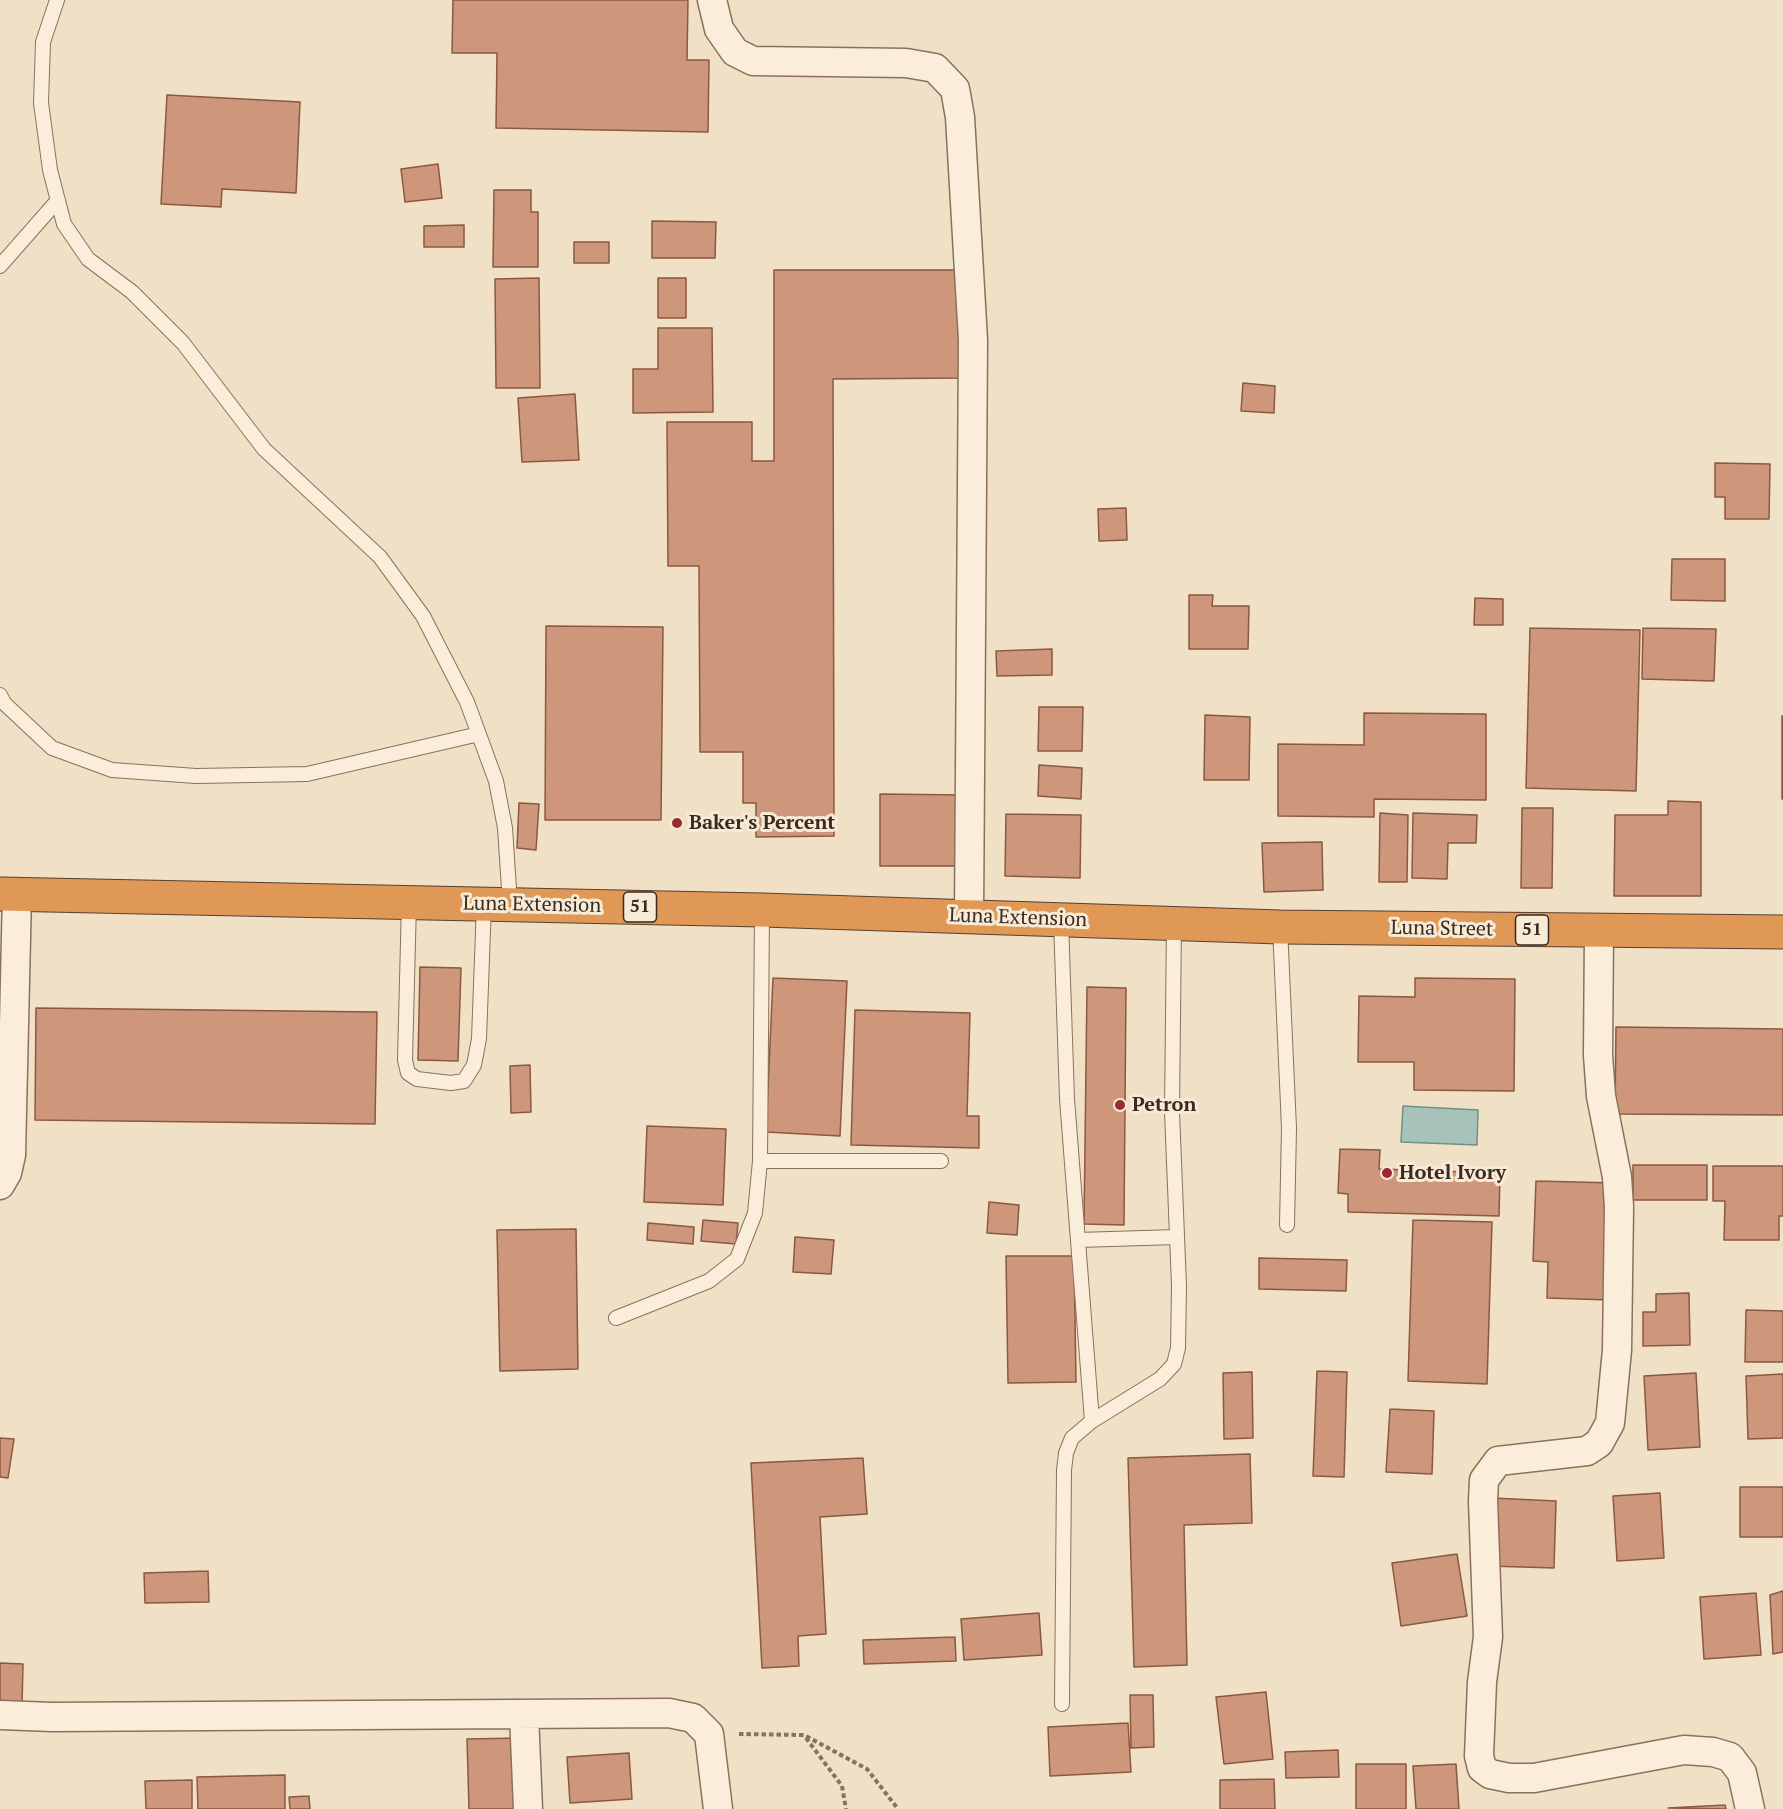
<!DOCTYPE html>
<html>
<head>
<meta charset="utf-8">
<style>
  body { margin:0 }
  canvas { display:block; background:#efe0c6 }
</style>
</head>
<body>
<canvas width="1783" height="1809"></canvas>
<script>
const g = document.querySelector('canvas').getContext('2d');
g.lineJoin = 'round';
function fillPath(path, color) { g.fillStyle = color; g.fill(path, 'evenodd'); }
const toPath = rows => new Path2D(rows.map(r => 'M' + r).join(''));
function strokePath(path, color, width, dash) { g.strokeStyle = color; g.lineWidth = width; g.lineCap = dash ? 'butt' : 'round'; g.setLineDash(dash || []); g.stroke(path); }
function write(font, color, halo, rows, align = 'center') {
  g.font = font + ' "PT Serif",serif'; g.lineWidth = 6; g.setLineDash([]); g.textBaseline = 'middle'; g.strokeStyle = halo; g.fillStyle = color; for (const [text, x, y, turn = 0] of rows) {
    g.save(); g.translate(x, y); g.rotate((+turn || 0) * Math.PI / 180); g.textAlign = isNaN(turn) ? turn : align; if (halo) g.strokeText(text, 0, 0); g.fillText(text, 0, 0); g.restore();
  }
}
const water = toPath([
  [1403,1106,1478,1110,1477,1145,1401,1142,1403,1106]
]);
const building = toPath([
  [453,0,688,0,687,60,709,60,708,132,496,128,497,53,452,53,453,0],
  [167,95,300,102,296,193,222,189,221,207,161,204,167,95],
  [438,164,442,198,405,202,401,169,438,164],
  [494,190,531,190,531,212,538,212,538,267,493,267,494,190],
  [652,221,716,222,715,258,652,258,652,221],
  [464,225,464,247,424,247,424,226,464,225],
  [574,242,609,242,609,263,574,263,574,242],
  [774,270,963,270,963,378,833,379,834,836,756,837,756,803,743,803,743,752,700,752,699,566,668,566,667,422,752,422,752,461,774,461,774,270],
  [539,278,540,388,496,388,495,279,539,278],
  [658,278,686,278,686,318,658,318,658,278],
  [658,328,712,328,713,412,633,413,633,369,658,369,658,328],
  [1243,383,1275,386,1274,413,1241,411,1243,383],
  [575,394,579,460,522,462,518,398,575,394],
  [1715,463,1770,464,1769,519,1725,519,1725,497,1715,497,1715,463],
  [1126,508,1127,540,1099,541,1098,509,1126,508],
  [1672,559,1725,559,1725,601,1671,600,1672,559],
  [1189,595,1213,595,1212,606,1249,606,1248,649,1189,649,1189,595],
  [1475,598,1503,599,1503,625,1474,625,1475,598],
  [546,626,663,627,661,820,545,820,546,626],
  [1530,628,1640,630,1636,791,1526,788,1530,628],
  [1643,628,1716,629,1714,681,1642,679,1643,628],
  [1052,649,1052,675,997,676,996,651,1052,649],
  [1039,707,1083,707,1082,751,1038,751,1039,707],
  [1364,713,1486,714,1486,800,1374,799,1374,817,1278,816,1278,744,1364,745,1364,713],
  [1205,715,1250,717,1249,780,1204,780,1205,715],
  [1782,716,1783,716,1783,799,1782,799,1782,716],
  [1039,765,1082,768,1081,799,1038,796,1039,765],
  [880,794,966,795,966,866,880,866,880,794],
  [1668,801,1701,802,1701,896,1614,896,1615,815,1668,815,1668,801],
  [519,803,539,804,536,850,517,848,519,803],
  [1522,808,1553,808,1552,888,1521,888,1522,808],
  [1380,813,1408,815,1407,882,1379,882,1380,813],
  [1413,813,1477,815,1476,843,1448,843,1447,879,1412,878,1413,813],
  [1006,814,1081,815,1080,878,1005,876,1006,814],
  [1322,842,1323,890,1264,892,1262,843,1322,842],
  [420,967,461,968,458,1061,418,1060,420,967],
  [773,978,847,981,840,1136,766,1132,773,978],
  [1415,978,1515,979,1514,1091,1414,1090,1414,1062,1358,1062,1359,996,1415,997,1415,978],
  [1087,987,1126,988,1124,1225,1084,1224,1087,987],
  [36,1008,377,1012,375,1124,35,1120,36,1008],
  [855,1010,970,1013,967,1116,979,1116,979,1148,851,1145,855,1010],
  [1616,1027,1783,1029,1783,1115,1615,1114,1616,1027],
  [530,1065,531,1112,511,1113,510,1066,530,1065],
  [647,1126,726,1129,723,1205,644,1202,647,1126],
  [1340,1149,1380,1150,1379,1169,1500,1173,1499,1216,1348,1212,1348,1194,1338,1193,1340,1149],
  [1633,1165,1707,1165,1707,1200,1633,1200,1633,1165],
  [1713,1166,1783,1166,1783,1216,1779,1216,1779,1240,1724,1240,1725,1201,1713,1201,1713,1166],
  [1536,1181,1615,1183,1611,1300,1547,1298,1548,1262,1533,1261,1536,1181],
  [989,1202,1019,1205,1017,1235,987,1233,989,1202],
  [703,1220,738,1223,736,1244,701,1241,703,1220],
  [1413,1220,1492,1222,1487,1384,1408,1381,1413,1220],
  [648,1223,694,1227,693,1244,647,1240,648,1223],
  [576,1229,578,1369,500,1371,497,1230,576,1229],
  [795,1237,834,1240,831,1274,793,1272,795,1237],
  [1006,1256,1074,1256,1076,1382,1008,1383,1006,1256],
  [1259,1258,1347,1260,1346,1291,1259,1289,1259,1258],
  [1689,1293,1690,1345,1643,1346,1643,1312,1656,1312,1656,1294,1689,1293],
  [1746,1310,1783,1311,1783,1362,1745,1362,1746,1310],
  [1317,1371,1347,1372,1344,1477,1313,1476,1317,1371],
  [1252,1372,1253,1438,1224,1439,1223,1373,1252,1372],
  [1696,1373,1700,1447,1648,1450,1644,1376,1696,1373],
  [1783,1374,1783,1438,1748,1439,1746,1376,1783,1374],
  [1390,1409,1434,1411,1432,1474,1386,1472,1390,1409],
  [0,1438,14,1439,8,1478,0,1477,0,1438],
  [1250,1454,1252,1523,1184,1525,1187,1665,1134,1667,1128,1458,1250,1454],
  [863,1458,867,1514,820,1517,826,1634,798,1636,799,1666,762,1668,751,1463,863,1458],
  [1740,1487,1783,1487,1783,1537,1740,1537,1740,1487],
  [1660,1493,1664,1558,1617,1561,1613,1496,1660,1493],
  [1492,1498,1556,1501,1554,1568,1489,1566,1492,1498],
  [1457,1554,1467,1616,1401,1626,1392,1563,1457,1554],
  [208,1571,209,1602,145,1603,144,1573,208,1571],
  [1783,1591,1783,1652,1773,1654,1770,1595,1783,1591],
  [1756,1593,1761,1655,1704,1659,1700,1597,1756,1593],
  [1039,1613,1042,1655,964,1660,961,1619,1039,1613],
  [955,1637,956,1661,864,1664,863,1640,955,1637],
  [0,1663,23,1664,22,1706,0,1705,0,1663],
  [1266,1692,1273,1759,1224,1764,1216,1697,1266,1692],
  [1130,1695,1153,1695,1154,1747,1131,1748,1130,1695],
  [1128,1723,1131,1772,1050,1776,1048,1727,1128,1723],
  [522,1738,524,1809,469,1809,467,1739,522,1738],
  [1338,1750,1339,1777,1286,1778,1285,1752,1338,1750],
  [629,1753,632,1799,570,1803,567,1757,629,1753],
  [1356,1764,1406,1764,1406,1809,1356,1809,1356,1764],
  [1456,1764,1459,1809,1416,1809,1413,1766,1456,1764],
  [285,1775,285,1809,198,1809,197,1777,285,1775],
  [1274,1779,1275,1809,1220,1809,1220,1780,1274,1779],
  [192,1780,192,1809,146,1809,145,1781,192,1780],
  [309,1796,310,1809,290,1809,289,1797,309,1796],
  [1725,1805,1726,1809,1668,1808,1725,1805]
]);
const path = toPath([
  [739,1734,804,1735,867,1769,898,1809],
  [806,1738,842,1786,846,1809]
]);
const lane = toPath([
  [57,0,43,42,41,103,50,170,64,224,88,259,132,292,183,343,264,449,380,557,423,616,467,702,496,781,505,828,510,904],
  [0,266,58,200],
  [0,695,4,703,52,748,112,770,196,776,307,774,479,734],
  [409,902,405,1060,408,1073,417,1079,451,1083,464,1081,474,1065,479,1039,484,904],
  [1061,920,1067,1099,1092,1421],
  [1280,927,1289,1128,1287,1225],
  [760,1161,941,1161],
  [1078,1240,1177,1237],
  [616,1318,709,1281,737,1259,755,1213,760,1161,762,910],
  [1062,1704,1064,1470,1066,1453,1072,1438,1092,1421,1160,1379,1174,1364,1178,1348,1179,1286,1172,1112,1174,923]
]);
const street = toPath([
  [712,0,719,29,735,52,753,61,906,63,935,68,955,89,960,117,973,340,969,916],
  [1599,931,1598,1055,1601,1096,1617,1177,1619,1207,1617,1350,1610,1423,1599,1443,1587,1451,1498,1461,1484,1480,1483,1501,1488,1637,1482,1682,1479,1756,1482,1768,1490,1774,1509,1778,1534,1778,1684,1750,1713,1752,1730,1757,1742,1773,1750,1809],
  [0,1185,7,1173,11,1155,17,894],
  [524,1714,528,1809],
  [0,1715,52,1717,669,1713,693,1718,709,1734,718,1809]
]);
const highway = toPath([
  [0,894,762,910,1280,927,1783,932]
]);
const markers = [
  [677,823,6,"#9c2933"],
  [1120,1105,6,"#9c2933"],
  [1387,1173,6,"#9c2933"]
];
const shields = [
  [640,907,33],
  [1532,930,33]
];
const shieldNames = [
  ["51",640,907],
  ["51",1532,930]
];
const poiNames = [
  ["Baker's Percent",689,823],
  ["Petron",1132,1105],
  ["Hotel Ivory",1399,1173]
];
const streetNames = [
  ["Luna Extension",532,905,1],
  ["Luna Extension",1018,918,2],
  ["Luna Street",1442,929,1]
];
fillPath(water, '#a7c3b9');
strokePath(water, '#6d9286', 1.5);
fillPath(building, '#ce977b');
strokePath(building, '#8b5840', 1.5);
strokePath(lane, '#8b715b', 16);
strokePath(street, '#8b715b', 31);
strokePath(highway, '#593f2f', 35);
strokePath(path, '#8b715b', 4, [4.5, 3]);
strokePath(lane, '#faeeda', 14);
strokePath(street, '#faeeda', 28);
strokePath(highway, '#df9856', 33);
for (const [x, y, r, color] of markers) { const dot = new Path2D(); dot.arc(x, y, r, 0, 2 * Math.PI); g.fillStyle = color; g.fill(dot); strokePath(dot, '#f7ead6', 2); }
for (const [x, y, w] of shields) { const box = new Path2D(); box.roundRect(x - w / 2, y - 15, w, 30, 4.5); g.fillStyle = '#f7ead6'; g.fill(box); strokePath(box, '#3b2a1f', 1.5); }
write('bold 18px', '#3b2a1f', null, shieldNames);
write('bold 20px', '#3b2a1f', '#f7ead6', poiNames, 'left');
write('20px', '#3b2a1f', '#f7ead6', streetNames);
</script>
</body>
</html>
